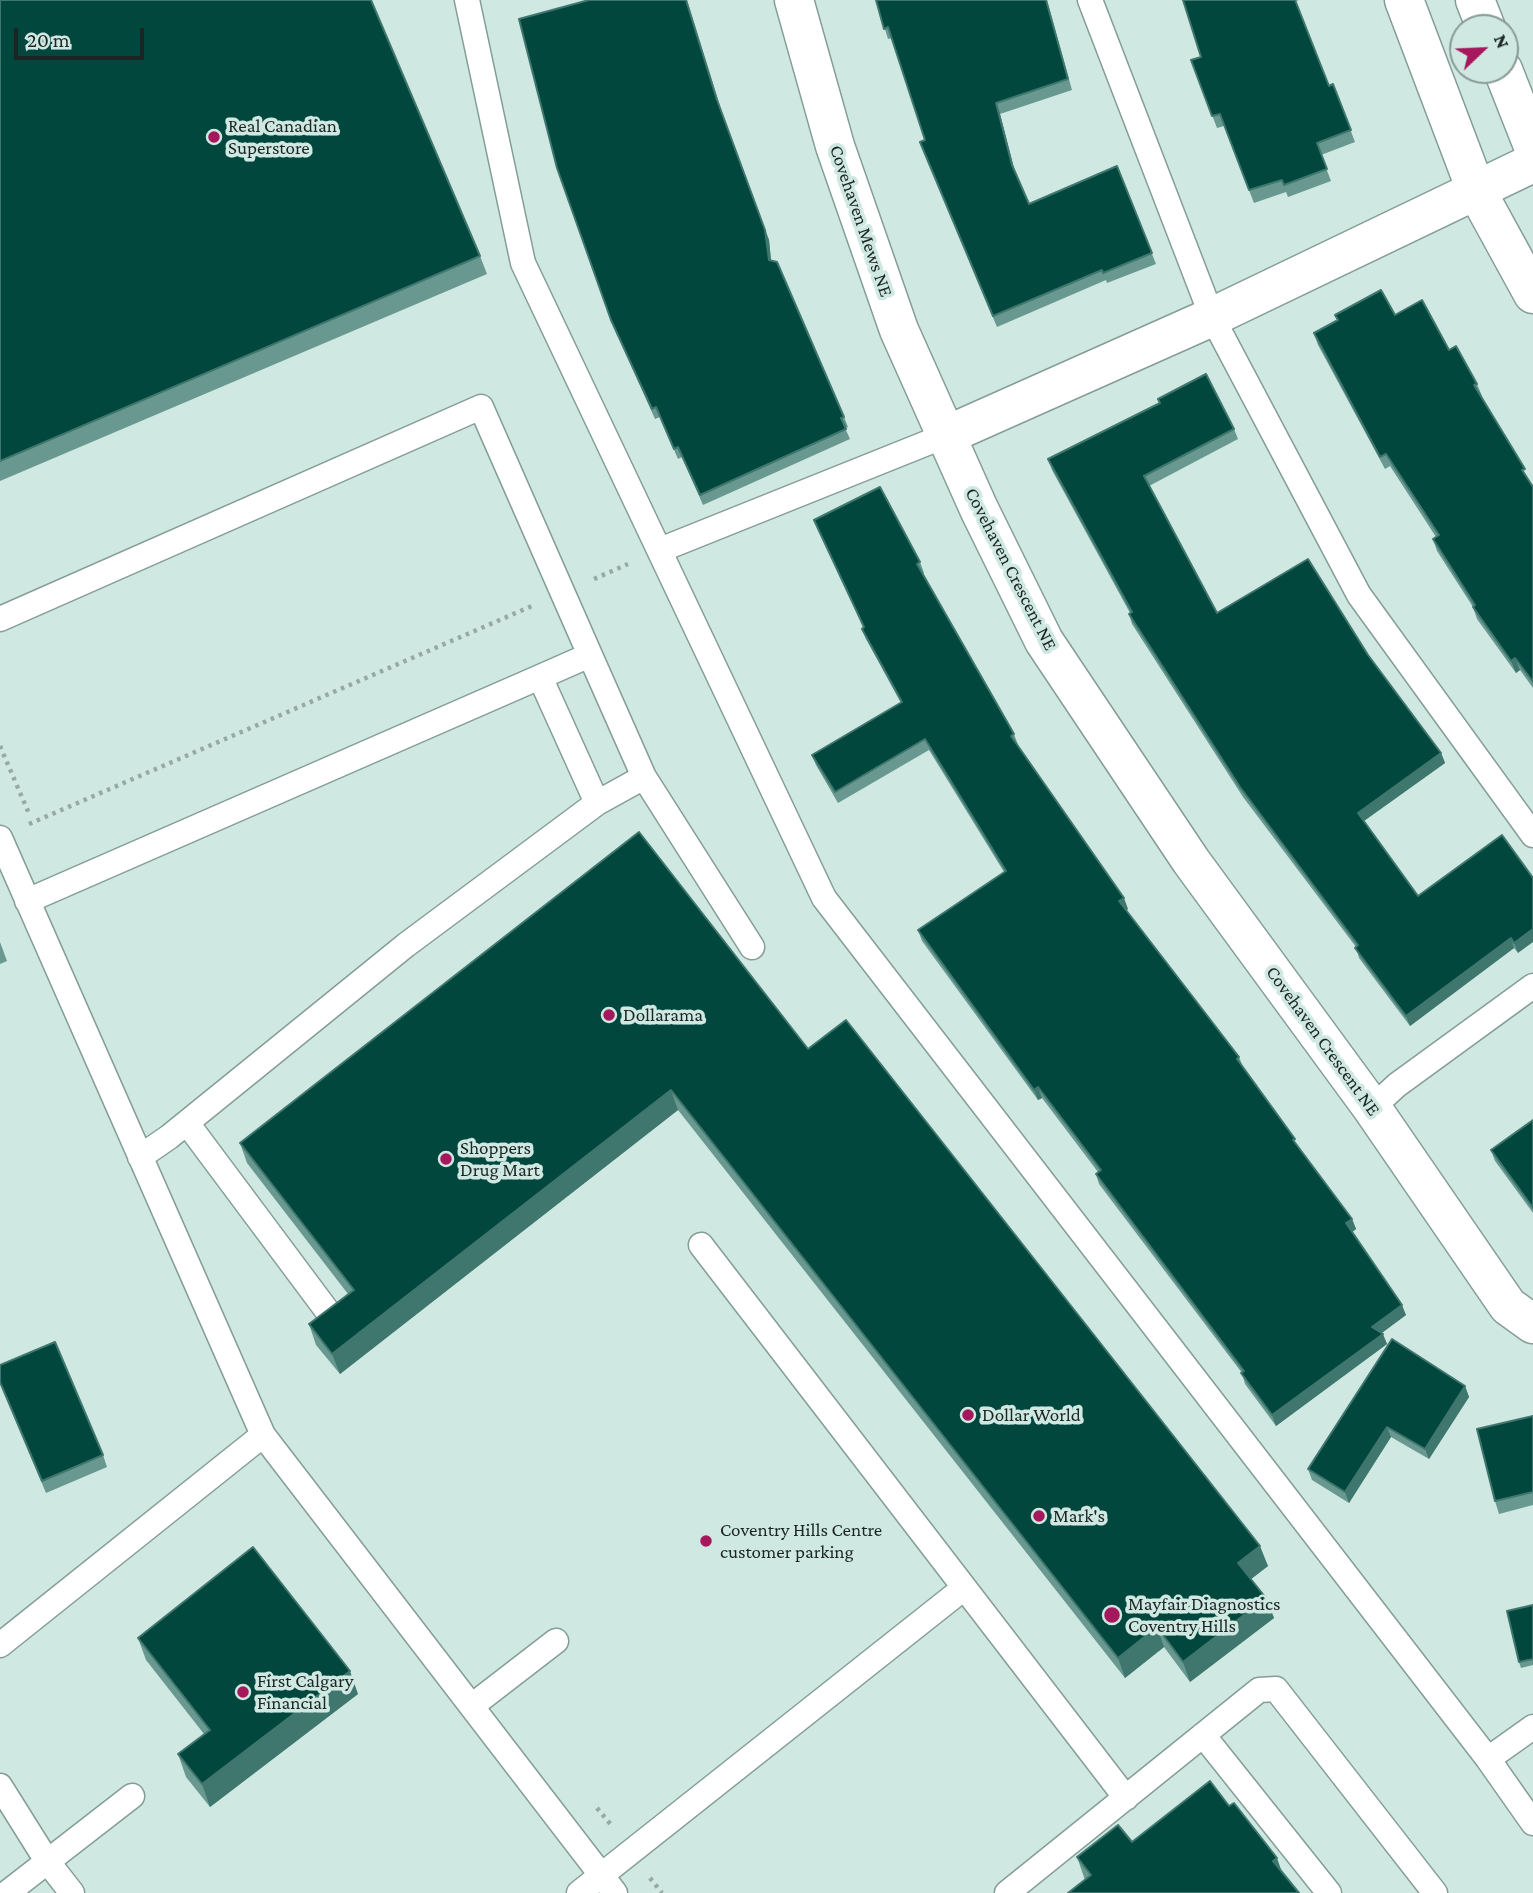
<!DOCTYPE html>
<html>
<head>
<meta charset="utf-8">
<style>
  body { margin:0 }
  #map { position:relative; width:1533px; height:1893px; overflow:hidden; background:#cfe8e2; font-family:"Crimson Pro",serif }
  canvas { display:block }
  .north { position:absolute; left:1449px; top:14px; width:70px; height:70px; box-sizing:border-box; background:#cfe8e2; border:2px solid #879a96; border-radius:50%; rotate:67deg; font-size:19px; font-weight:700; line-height:28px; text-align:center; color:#1b2523 }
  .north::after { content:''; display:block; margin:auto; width:24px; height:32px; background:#a5185b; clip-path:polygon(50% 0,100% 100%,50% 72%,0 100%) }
  .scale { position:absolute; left:14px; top:28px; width:130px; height:32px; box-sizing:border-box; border:4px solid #1b2523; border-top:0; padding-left:9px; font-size:21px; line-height:24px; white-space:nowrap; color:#1b2523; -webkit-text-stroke:5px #cfe8e2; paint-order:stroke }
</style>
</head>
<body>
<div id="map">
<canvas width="1533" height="1893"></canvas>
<div class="north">N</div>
<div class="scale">20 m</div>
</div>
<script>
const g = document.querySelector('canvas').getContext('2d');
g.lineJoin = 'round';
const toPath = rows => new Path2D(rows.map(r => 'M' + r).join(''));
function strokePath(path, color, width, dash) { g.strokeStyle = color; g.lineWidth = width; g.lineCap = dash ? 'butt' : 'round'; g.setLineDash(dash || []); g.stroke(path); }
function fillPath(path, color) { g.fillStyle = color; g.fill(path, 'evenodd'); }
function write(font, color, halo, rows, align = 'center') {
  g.font = font + ' "Crimson Pro",serif'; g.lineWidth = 7; g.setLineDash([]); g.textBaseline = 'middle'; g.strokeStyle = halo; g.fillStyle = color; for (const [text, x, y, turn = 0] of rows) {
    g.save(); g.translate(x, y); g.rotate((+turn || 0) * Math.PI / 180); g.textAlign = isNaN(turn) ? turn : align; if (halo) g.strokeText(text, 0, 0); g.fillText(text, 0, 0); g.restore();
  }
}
const path = toPath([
  [594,579,628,564],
  [0,746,30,816],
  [29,824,532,606],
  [597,1808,612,1826],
  [650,1878,662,1893]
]);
const lane = toPath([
  [467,0,523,263,824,898,1488,1759,1533,1823],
  [1090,0,1212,317,1359,595,1533,835],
  [660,550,947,435],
  [0,619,481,407,590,655],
  [540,677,590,655,644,777,752,947],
  [597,803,644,777],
  [0,838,263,1435,615,1893],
  [27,901,540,677,597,803,406,945,169,1137,140,1157],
  [1372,1108,1397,1085,1533,986],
  [187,1123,331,1316],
  [701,1245,1126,1798],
  [0,1645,263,1435],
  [473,1705,556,1641],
  [1203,1735,1329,1893],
  [1488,1759,1533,1727],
  [0,1786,47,1861,72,1893],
  [7,1893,132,1796],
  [579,1893,964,1588],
  [1007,1893,1259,1690,1276,1689,1435,1893]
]);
const street = toPath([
  [794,0,835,146,899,330,979,509,1044,641,1191,861,1372,1108,1508,1306,1533,1324],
  [947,435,1212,317,1533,163]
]);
const secondary = toPath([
  [1404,0,1476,190,1533,294],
  [1475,0,1486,28],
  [1503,70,1533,146]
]);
const wall = toPath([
  [0,0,480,256,487,274,0,481],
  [687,0,721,109,769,240,771,261,844,417,848,427,845,428,850,439,703,505,682,457,678,459,660,417,655,419,615,330,557,168],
  [876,0,1047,0,1072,90,1000,114,1015,172,1029,204,1117,166,1156,264,1107,283,1106,280,997,327,924,153,920,142,925,140,892,38,888,39],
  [1183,0,1299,0,1296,1,1329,86,1333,84,1355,142,1321,155,1331,181,1288,197,1286,192,1254,203,1224,126,1217,128,1191,60,1201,57],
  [1335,315,1395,315,1449,350,1477,384,1482,396,1481,396,1533,487,1533,688,1520,670,1516,673,1477,619,1473,607,1437,551,1433,539,1436,537,1390,466,1385,469,1318,345,1314,333,1337,320],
  [1158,399,1234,429,1238,439,1149,486,1217,613,1368,655,1441,753,1445,763,1364,821,1418,896,1502,835,1518,953,1514,948,1410,1026,1359,958,1356,947,1243,797,1132,624,1129,614,1130,613,1052,470,1048,459,1160,403],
  [814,520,920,562,924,573,922,574,1014,734,1018,745,1017,746,1128,909,1126,910,1239,1057,1243,1067,1299,1149,1352,1219,1356,1229,1352,1232,1406,1315,1382,1333,1387,1344,1276,1426,1245,1384,1242,1373,1099,1184,1096,1174,1098,1172,1042,1098,1038,1100,922,941,918,930,1004,872,929,750,838,803,816,765,812,755,901,703,866,639,862,629,864,628,818,530],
  [0,942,7,961,0,964],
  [808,1049,1268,1566,1251,1579,1266,1598,1274,1618,1190,1682,1164,1647,1125,1678,678,1110,340,1374,316,1345,309,1324,348,1294,247,1163,240,1143],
  [1533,1120,1533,1213,1495,1161,1491,1150],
  [0,1365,103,1455,107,1467,46,1493,0,1384],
  [1465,1386,1469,1397,1429,1459,1391,1437,1349,1503,1312,1480,1308,1469],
  [1533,1416,1533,1505,1499,1514,1495,1501],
  [1533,1605,1533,1665,1521,1668,1519,1662],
  [138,1638,358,1694,210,1807,186,1777,178,1754,204,1734,146,1660],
  [1132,1842,1282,1872,1085,1880,1077,1857]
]);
const shadedWall = toPath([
  [996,103,1000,114,1016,176,1012,165],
  [765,230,769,240,772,270,769,260],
  [1515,658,1520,670,1516,673,1511,661],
  [1441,753,1445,763,1361,823,1358,813],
  [1124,898,1128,909,1123,912,1119,901],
  [1533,929,1533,942,1518,953,1514,943],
  [1511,938,1514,948,1410,1026,1406,1016],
  [1038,1087,1042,1098,1038,1100,1034,1090],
  [671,1090,678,1110,340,1374,332,1354],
  [1352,1219,1356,1229,1350,1234,1346,1223],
  [1402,1305,1406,1315,1376,1337,1372,1327],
  [1383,1334,1387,1344,1276,1426,1272,1415],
  [1465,1386,1469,1397,1429,1459,1425,1449],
  [1387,1427,1391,1437,1349,1503,1345,1492],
  [1260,1546,1268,1566,1246,1583,1238,1563],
  [1266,1598,1274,1618,1190,1682,1183,1662],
  [1157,1627,1164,1647,1125,1678,1118,1658],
  [350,1671,358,1694,210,1807,202,1784],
  [1277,1858,1285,1881,1273,1861]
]);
const building = toPath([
  [0,0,371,0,480,256,0,461,0,0],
  [589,0,686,0,717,100,765,230,769,260,777,262,844,417,841,418,846,429,700,495,678,447,674,449,656,407,652,409,611,320,557,168,519,19,589,0],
  [876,0,1046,0,1068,79,996,103,1012,165,1029,204,1117,166,1152,253,1103,273,1102,270,993,316,920,142,925,140,888,27,884,29,876,0],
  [1183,0,1295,0,1329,86,1333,84,1351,130,1317,143,1327,169,1284,185,1282,180,1249,190,1220,114,1212,116,1191,60,1201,57,1183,0],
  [1381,290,1395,315,1422,300,1449,350,1456,346,1477,384,1474,385,1525,469,1522,470,1533,487,1533,682,1515,658,1511,661,1473,607,1475,605,1433,539,1439,535,1386,454,1380,457,1314,333,1338,320,1335,315,1381,290],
  [1206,374,1234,429,1144,476,1217,613,1308,559,1368,655,1441,753,1358,813,1418,896,1502,835,1533,878,1533,929,1514,943,1511,938,1406,1016,1355,948,1358,945,1240,787,1129,614,1132,612,1048,459,1160,403,1158,399,1206,374],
  [880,487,920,562,917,564,1014,734,1011,736,1124,898,1119,901,1239,1057,1237,1059,1295,1139,1293,1140,1352,1219,1346,1223,1402,1305,1372,1327,1383,1334,1272,1415,1241,1373,1244,1371,1096,1174,1101,1170,1038,1087,1034,1090,918,930,1006,871,925,739,835,792,812,755,902,702,862,629,864,627,814,520,880,487],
  [639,832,808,1049,846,1020,1260,1546,1238,1563,1266,1598,1183,1662,1157,1627,1118,1658,671,1090,332,1354,309,1324,354,1290,240,1143,639,832],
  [1533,1120,1533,1208,1491,1150,1533,1120],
  [1392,1339,1465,1386,1425,1449,1387,1427,1345,1492,1308,1469,1392,1339],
  [55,1342,103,1455,42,1481,0,1382,0,1365,55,1342],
  [1533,1416,1533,1492,1495,1501,1477,1429,1533,1416],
  [253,1547,350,1671,202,1784,178,1754,210,1730,138,1638,253,1547],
  [1533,1605,1533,1659,1519,1662,1507,1611,1533,1605],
  [1210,1781,1229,1806,1234,1803,1277,1858,1273,1861,1299,1893,1068,1893,1091,1875,1077,1857,1118,1825,1132,1842,1210,1781]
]);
const markers = [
  [214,137,7,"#a5185b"],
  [609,1015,7,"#a5185b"],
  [446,1159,7,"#a5185b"],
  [968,1415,7,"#a5185b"],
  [1039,1516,7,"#a5185b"],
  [706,1541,7,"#a5185b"],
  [1112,1615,9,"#a5185b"],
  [243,1692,7,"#a5185b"]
];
const poiNames = [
  ["Real Canadian",228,126],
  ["Superstore",228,148],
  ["Dollarama",623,1015],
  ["Shoppers",460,1148],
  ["Drug Mart",460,1170],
  ["Dollar World",982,1415],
  ["Mark's",1053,1516],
  ["Coventry Hills Centre",720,1530],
  ["customer parking",720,1552],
  ["Mayfair Diagnostics",1128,1604],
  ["Coventry Hills",1128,1626],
  ["First Calgary",257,1681],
  ["Financial",257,1703]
];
const streetNames = [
  ["Covehaven Mews NE",861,221,71],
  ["Covehaven Crescent NE",1011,569,63],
  ["Covehaven Crescent NE",1323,1041,54]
];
strokePath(lane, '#859d97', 27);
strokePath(street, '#859d97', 41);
strokePath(secondary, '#859d97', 41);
strokePath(path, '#96aaa5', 4.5, [3.5, 5]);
strokePath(lane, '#fff', 24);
strokePath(street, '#fff', 38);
strokePath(secondary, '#fff', 38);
fillPath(wall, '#689890');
fillPath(shadedWall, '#3f776e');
fillPath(building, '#01473d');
strokePath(building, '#3f776e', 2);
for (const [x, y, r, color] of markers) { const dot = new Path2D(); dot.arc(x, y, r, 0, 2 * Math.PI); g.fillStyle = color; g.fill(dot); strokePath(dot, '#cfe8e2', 2.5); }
write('19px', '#1b2523', '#cfe8e2', poiNames, 'left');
write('19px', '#1b2523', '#cfe8e2', streetNames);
</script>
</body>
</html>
